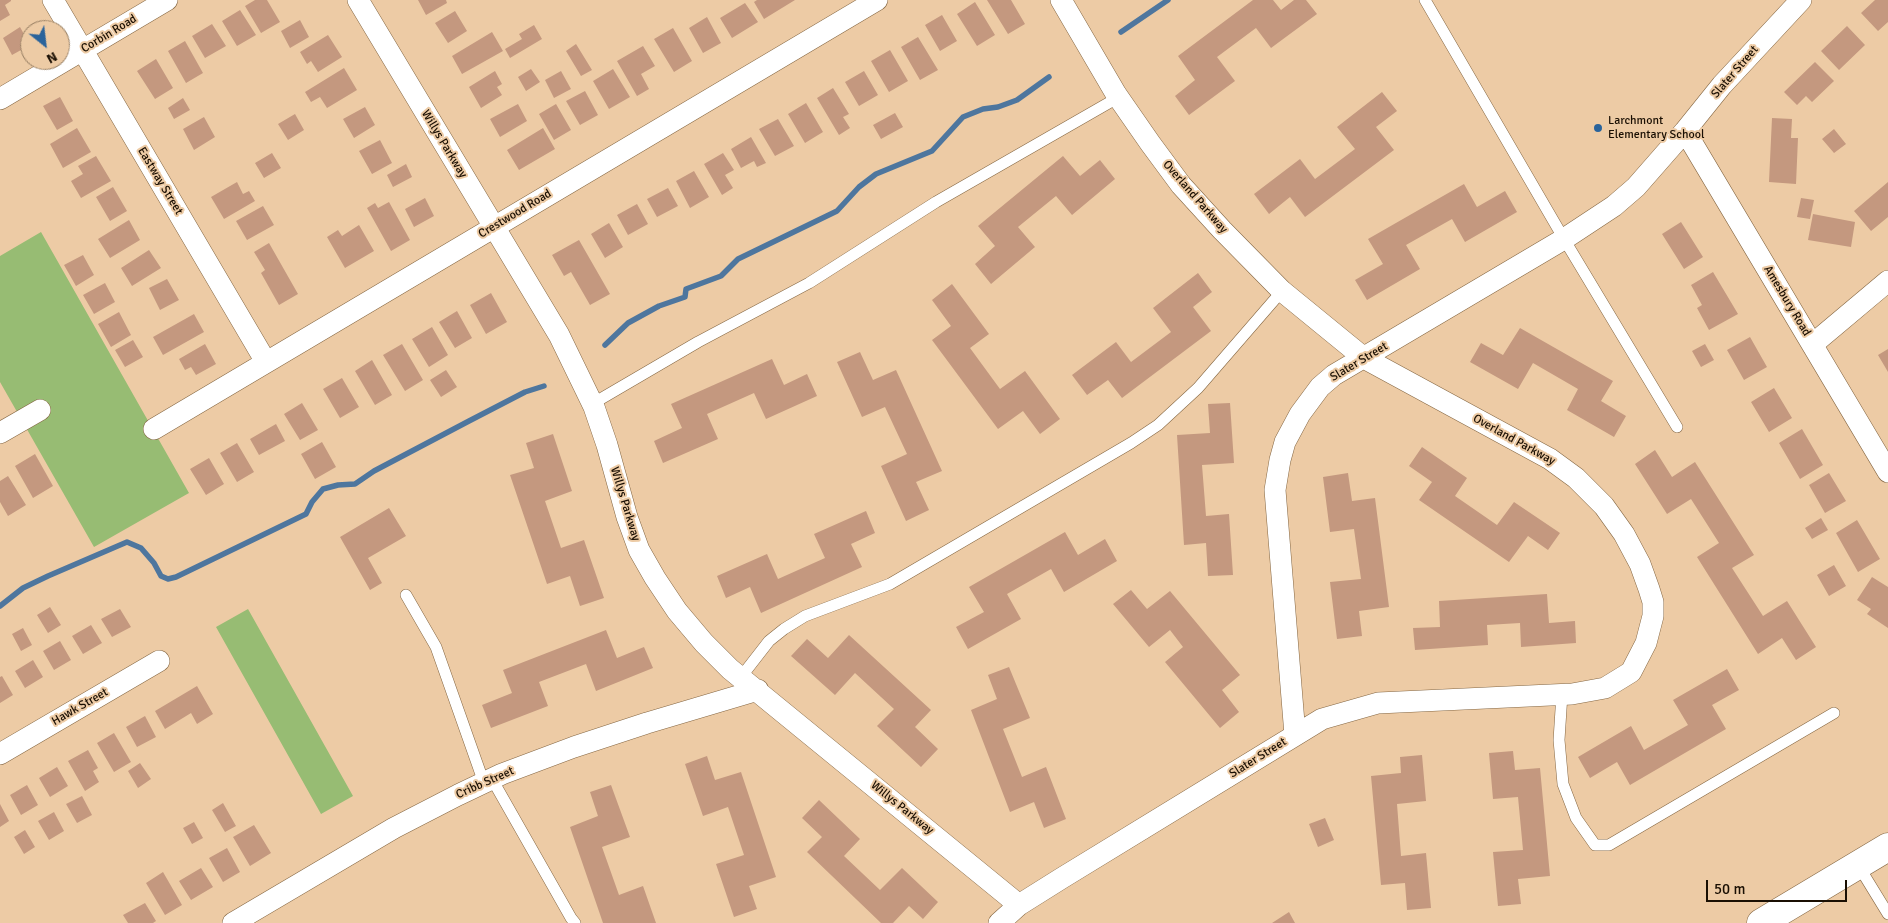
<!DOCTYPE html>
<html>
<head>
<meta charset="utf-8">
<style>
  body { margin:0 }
  #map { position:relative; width:1888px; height:923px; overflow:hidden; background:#edcba5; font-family:Signika,sans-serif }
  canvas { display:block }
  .north { position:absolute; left:20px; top:20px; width:50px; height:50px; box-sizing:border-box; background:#edcba5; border:1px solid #998064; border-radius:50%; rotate:151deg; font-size:14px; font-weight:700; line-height:20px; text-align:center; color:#1a0f03 }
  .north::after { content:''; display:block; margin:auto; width:18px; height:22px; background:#2a639b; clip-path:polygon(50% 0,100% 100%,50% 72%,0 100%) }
  .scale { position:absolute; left:1706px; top:880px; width:141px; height:22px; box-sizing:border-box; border:2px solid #1a0f03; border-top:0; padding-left:6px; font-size:15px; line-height:18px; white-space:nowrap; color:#1a0f03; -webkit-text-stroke:4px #edcba5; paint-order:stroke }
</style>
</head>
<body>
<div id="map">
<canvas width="1888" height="923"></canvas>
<div class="north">N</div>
<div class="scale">50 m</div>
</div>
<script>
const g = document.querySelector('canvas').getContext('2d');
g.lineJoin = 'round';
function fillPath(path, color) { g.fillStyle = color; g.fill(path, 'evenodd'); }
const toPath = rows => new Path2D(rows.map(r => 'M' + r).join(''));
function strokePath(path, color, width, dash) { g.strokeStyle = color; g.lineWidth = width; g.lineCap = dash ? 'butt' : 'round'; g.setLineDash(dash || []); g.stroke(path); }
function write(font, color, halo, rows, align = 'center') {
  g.font = font + ' Signika,sans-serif'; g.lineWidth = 4; g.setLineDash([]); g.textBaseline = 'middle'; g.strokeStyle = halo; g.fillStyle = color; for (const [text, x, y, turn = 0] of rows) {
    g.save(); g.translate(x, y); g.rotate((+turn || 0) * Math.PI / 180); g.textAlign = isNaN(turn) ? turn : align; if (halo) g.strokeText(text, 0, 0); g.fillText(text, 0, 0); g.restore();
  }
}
const green = toPath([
  [41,232,189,493,94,547,0,382,0,256],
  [248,609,353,796,321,814,216,627]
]);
const stream = toPath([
  [1121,32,1168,0],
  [605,345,628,323,659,306,685,297,686,289,721,276,738,259,837,211,859,187,876,174,932,151,963,117,983,109,998,107,1017,100,1049,77],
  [0,606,23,588,48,576,127,542,141,548,154,563,161,576,168,579,176,577,306,514,312,502,323,489,338,485,355,484,374,471,469,421,525,392,544,386]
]);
const building = toPath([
  [0,0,11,0,11,1,5,5,10,15,0,21],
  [255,0,267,0,280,22,261,33,245,6],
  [418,0,446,0,447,3,426,15],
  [757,0,795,0,764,19,754,2],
  [987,0,1011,0,1025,24,1008,34],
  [1253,0,1273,0,1281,10,1294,0,1306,0,1317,14,1271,48,1256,28,1217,57,1235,81,1189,115,1175,96,1195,80,1178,56],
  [1875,0,1888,0,1888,22,1878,31,1861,13],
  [975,2,995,35,977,46,957,14],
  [745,3,758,22,732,38,720,18],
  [240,10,256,35,237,46,222,21],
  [455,11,467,31,448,43,435,23],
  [942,15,957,41,940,51,925,25],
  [707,17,721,43,703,53,689,28],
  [300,20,309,37,290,48,281,31],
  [212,24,226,46,205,58,192,36],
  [534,25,542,39,510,58,505,49,522,39,519,34],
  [1847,26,1865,45,1839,70,1821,51],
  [20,27,30,45,12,55,3,38],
  [673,28,692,61,674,72,654,39],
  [492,32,503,51,462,74,452,56],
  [328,35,342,57,318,72,311,61,307,64,300,52],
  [918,37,938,70,920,80,901,47],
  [185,41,203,73,186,83,168,51],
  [576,44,592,70,581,76,566,51],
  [643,46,655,66,641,74,649,89,637,96,617,61],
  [890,50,908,81,889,92,871,61],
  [156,59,173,88,155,99,137,71],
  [1815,62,1834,81,1812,102,1806,96,1797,105,1784,92],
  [344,68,357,90,327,108,320,97,311,102,305,92],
  [531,69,540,82,526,91,518,77],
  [613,69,630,97,609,109,593,81],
  [495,71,502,84,497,87,502,95,481,108,469,87],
  [561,71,571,89,554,98,545,80],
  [864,71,878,95,859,106,845,82],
  [833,88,849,114,843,117,850,128,839,135,817,98],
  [585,91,598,115,580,125,566,101],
  [1382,92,1397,111,1376,127,1394,150,1305,217,1290,197,1269,214,1254,194,1300,159,1315,179,1355,149,1337,127],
  [60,97,73,121,57,130,43,106],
  [183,98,190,110,174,119,168,108],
  [806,103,823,132,805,143,788,114],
  [518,104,527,121,500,137,490,119],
  [556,104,571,130,554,140,539,114],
  [365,107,375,125,354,138,343,119],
  [895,113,903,127,881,139,873,125],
  [295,114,304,130,288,140,278,124],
  [204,117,215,137,194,150,183,129],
  [1772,118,1792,119,1791,138,1798,138,1796,184,1769,182],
  [778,119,794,146,775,156,759,129],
  [77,128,91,152,63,168,50,144],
  [543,128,555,149,519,170,507,150],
  [1834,129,1846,144,1834,153,1822,139],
  [751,137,766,163,757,167,754,161,741,168,731,149],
  [380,140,392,163,372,174,359,151],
  [272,153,281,168,264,178,255,163],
  [723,153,734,170,725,175,733,188,722,195,704,164],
  [96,156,111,181,81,198,71,181,83,174,78,166],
  [1063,156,1080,176,1100,160,1115,179,1072,215,1056,196,1018,227,1035,247,991,284,975,264,995,246,978,226],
  [406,164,412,177,393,187,387,175],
  [694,171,709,197,690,208,676,181],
  [237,182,243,194,249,191,255,201,224,219,211,197],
  [1888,182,1888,217,1871,231,1854,211],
  [1464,184,1477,207,1505,191,1517,212,1465,242,1452,219,1406,245,1420,269,1367,300,1355,280,1383,264,1368,239],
  [113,187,127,211,110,221,96,197],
  [668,188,678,206,657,217,647,199],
  [425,198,434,216,414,227,405,209],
  [1801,198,1814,200,1810,219,1797,217],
  [389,202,410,240,391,251,367,208,375,203,378,208],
  [637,204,648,224,628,235,617,215],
  [263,206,274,225,247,240,236,221],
  [1813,214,1855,222,1851,247,1808,240],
  [129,220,140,240,110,258,98,239],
  [1681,222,1703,257,1684,269,1662,234],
  [609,223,623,247,605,258,591,234],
  [359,225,374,251,345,268,327,237,338,230,342,236],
  [579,240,610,294,590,305,571,272,564,276,552,255],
  [269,243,298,294,279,305,261,273,265,270,254,252],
  [149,250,161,268,132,286,121,268],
  [83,255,94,275,76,286,64,265],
  [1713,272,1738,314,1709,330,1697,308,1702,305,1691,285],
  [1198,273,1212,292,1193,307,1211,331,1122,398,1108,380,1087,395,1072,375,1116,342,1131,362,1171,332,1153,308],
  [167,279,179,300,160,310,149,288],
  [105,283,115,302,94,314,83,295],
  [952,284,989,334,970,348,1000,389,1025,371,1060,419,1040,434,1023,411,998,429,932,340,951,326,932,300],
  [491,293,507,322,486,334,470,305],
  [457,311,472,338,455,348,439,322],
  [119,312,131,335,111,347,98,324],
  [194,314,204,332,163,355,153,337],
  [432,327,448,355,429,367,412,339],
  [1520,328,1613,381,1601,401,1626,416,1614,437,1567,410,1578,389,1533,363,1518,389,1470,362,1481,343,1503,355],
  [1750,337,1767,367,1744,380,1727,350],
  [133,340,143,357,125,367,115,350],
  [205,344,216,364,196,375,191,367,185,370,179,359],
  [402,344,423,380,405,391,383,355],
  [1705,344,1714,360,1701,367,1692,351],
  [1888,349,1888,372,1878,355],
  [860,352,873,380,896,370,942,471,916,482,929,510,906,521,881,466,907,454,885,407,862,417,837,362],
  [772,359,784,385,807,374,817,396,766,419,754,393,707,414,718,439,663,463,654,441,682,428,671,404],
  [372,360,392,395,375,405,355,371],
  [446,370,457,387,441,397,430,380],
  [342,378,359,407,340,418,323,389],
  [1774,388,1792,418,1769,432,1751,402],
  [302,403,318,430,300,440,284,414],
  [1230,403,1234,463,1202,465,1206,516,1229,514,1233,575,1208,576,1206,543,1184,545,1177,435,1210,433,1208,404],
  [276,424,285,441,259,455,250,439],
  [1802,429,1823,465,1800,479,1779,443],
  [553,434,572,491,545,501,561,548,584,540,604,598,580,606,570,576,547,584,510,475,534,468,526,443],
  [322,442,336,467,315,479,301,454],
  [237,443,254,472,237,482,220,453],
  [1422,447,1467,478,1455,496,1497,525,1514,502,1560,533,1548,550,1528,536,1509,562,1419,500,1432,482,1409,466],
  [1655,450,1672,477,1695,462,1754,555,1732,568,1763,616,1787,601,1816,647,1796,660,1782,638,1758,654,1697,557,1719,543,1691,499,1667,514,1635,464],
  [35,454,53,486,33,498,15,466],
  [209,458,224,484,206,495,190,469],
  [1348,473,1352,501,1375,498,1389,607,1359,611,1362,636,1337,639,1330,582,1361,579,1354,529,1330,532,1323,477],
  [1829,473,1846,501,1825,513,1809,485],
  [8,476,26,505,8,516,0,502,0,481],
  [389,508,406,536,368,558,382,583,370,590,340,537],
  [866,511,875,533,851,544,862,567,761,613,750,587,726,598,717,576,767,554,778,579,825,558,814,534],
  [1821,518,1828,530,1812,539,1805,528],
  [1857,520,1880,559,1858,572,1836,533],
  [1065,532,1078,555,1105,539,1117,561,1064,592,1051,569,1007,594,1021,619,968,649,956,627,984,612,969,587],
  [1834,565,1846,586,1829,596,1817,575],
  [1872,577,1888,587,1888,628,1867,614,1871,609,1857,600],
  [1131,590,1147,609,1170,591,1240,675,1222,690,1239,712,1220,728,1165,662,1183,647,1170,630,1149,647,1113,604],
  [1547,594,1549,623,1575,621,1576,643,1521,647,1520,623,1487,625,1488,645,1415,650,1413,628,1440,627,1439,601],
  [50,607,61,625,48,633,37,615],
  [120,609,131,627,112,637,101,619],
  [91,625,102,643,83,654,72,636],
  [23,628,32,645,21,651,12,634],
  [606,630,617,658,644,647,653,668,596,691,586,664,539,682,548,706,491,728,482,705,512,693,503,670],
  [849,635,931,710,915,727,938,749,921,767,877,726,894,709,855,673,835,695,791,656,807,639,828,658],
  [60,641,71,660,54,670,43,651],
  [33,660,43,677,25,688,15,671],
  [1009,667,1030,718,1003,729,1022,777,1046,767,1066,819,1044,828,1034,802,1010,812,971,710,997,699,988,675],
  [1727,669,1739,690,1712,705,1726,729,1630,785,1617,762,1590,778,1578,757,1631,726,1644,750,1688,725,1673,700],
  [2,676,13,695,0,703,0,677],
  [197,686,213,714,197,724,191,713,165,729,155,711],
  [145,716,156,737,137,747,126,727],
  [114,733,131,762,114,772,97,743],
  [88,750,98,768,93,771,99,782,85,791,68,761],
  [1513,751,1515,770,1540,768,1550,876,1518,879,1521,904,1498,906,1493,852,1523,850,1518,797,1493,799,1489,753],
  [1422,755,1426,801,1397,804,1401,856,1426,853,1431,908,1407,910,1405,883,1381,885,1371,776,1401,773,1400,757],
  [707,756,715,780,741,772,776,877,749,886,757,909,734,917,716,864,744,855,728,807,703,816,685,764],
  [140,763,151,779,138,788,128,771],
  [57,767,68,786,50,797,39,778],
  [27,785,38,805,21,815,10,795],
  [611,785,630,837,602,847,619,895,643,886,656,923,603,923,570,827,598,816,590,792],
  [82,796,92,815,77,823,66,804],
  [819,800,860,839,844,856,880,890,902,868,938,902,923,919,909,906,893,923,881,923,807,852,822,837,802,818],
  [223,803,236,826,225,832,212,810],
  [0,804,9,821,0,827],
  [54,812,64,831,49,840,38,821],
  [1325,818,1334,840,1318,847,1309,824],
  [194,822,203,838,192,844,183,828],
  [254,825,271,853,250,866,233,837],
  [25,830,35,847,24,854,14,837],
  [227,848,240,872,223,882,209,858],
  [201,868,213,887,191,900,179,881],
  [163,872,182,905,165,915,146,883],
  [145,903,156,921,153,923,128,923,123,915],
  [1289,912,1295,923,1272,923]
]);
const service = toPath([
  [1425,0,1564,239,1677,427],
  [592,404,698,342,809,283,936,202,1119,97],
  [406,595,436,647,484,783],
  [741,677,769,641,784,629,805,616,890,584,1131,443,1158,425,1198,388,1282,291],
  [1562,694,1559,740,1563,784,1576,818,1595,845,1609,845,1834,713],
  [492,779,571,918,575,923],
  [1858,865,1888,914]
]);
const minor = toPath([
  [53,0,266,362],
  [358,0,559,335,594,407,607,445,627,517,639,550,655,578,677,611,704,643,730,669,1019,905],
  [0,99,167,0],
  [1685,131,1888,472],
  [1813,344,1888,281],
  [154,429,877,0],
  [0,433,40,410],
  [1295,735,1275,490,1280,460,1285,442,1300,414,1320,387,1334,375,1564,239,1614,206,1636,187,1685,131,1722,85,1801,0],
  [0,754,159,661],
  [233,923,394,828,458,795,502,774,574,747,647,723,758,690],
  [999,923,1019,905,1062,878,1322,719,1378,703,1572,694,1605,688,1631,672,1646,643,1653,616,1653,602,1649,589,1640,564,1624,534,1604,506,1576,478,1550,459,1364,358,1282,291,1222,230,1181,185,1150,143,1116,94,1061,0]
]);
const secondary = toPath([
  [1761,923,1888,847]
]);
const markers = [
  [1598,128,5,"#2a639b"]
];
const streetNames = [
  ["Corbin Road",109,34,-31],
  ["Slater Street",1735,72,-49],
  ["Willys Parkway",444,144,59],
  ["Eastway Street",160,181,59],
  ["Overland Parkway",1195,197,49],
  ["Crestwood Road",515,214,-31],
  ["Amesbury Road",1787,301,59],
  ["Slater Street",1359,362,-31],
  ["Overland Parkway",1514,440,29],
  ["Willys Parkway",625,504,73],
  ["Hawk Street",80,707,-30],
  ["Slater Street",1258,758,-32],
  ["Cribb Street",485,783,-24],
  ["Willys Parkway",902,808,39]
];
const poiNames = [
  ["Larchmont",1608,121],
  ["Elementary School",1608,135]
];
fillPath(green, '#97bc73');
strokePath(stream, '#4e769e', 5.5);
fillPath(building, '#c4987f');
strokePath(service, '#856743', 12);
strokePath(minor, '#856743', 22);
strokePath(secondary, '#856743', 29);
strokePath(service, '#fff', 11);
strokePath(minor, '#fff', 21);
strokePath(secondary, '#fff', 28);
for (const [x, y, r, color] of markers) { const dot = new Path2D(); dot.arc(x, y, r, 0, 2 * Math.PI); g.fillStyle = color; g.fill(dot); strokePath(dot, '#edcba5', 2); }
write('12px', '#1a0f03', '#edcba5', streetNames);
write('12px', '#1a0f03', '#edcba5', poiNames, 'left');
</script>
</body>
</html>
